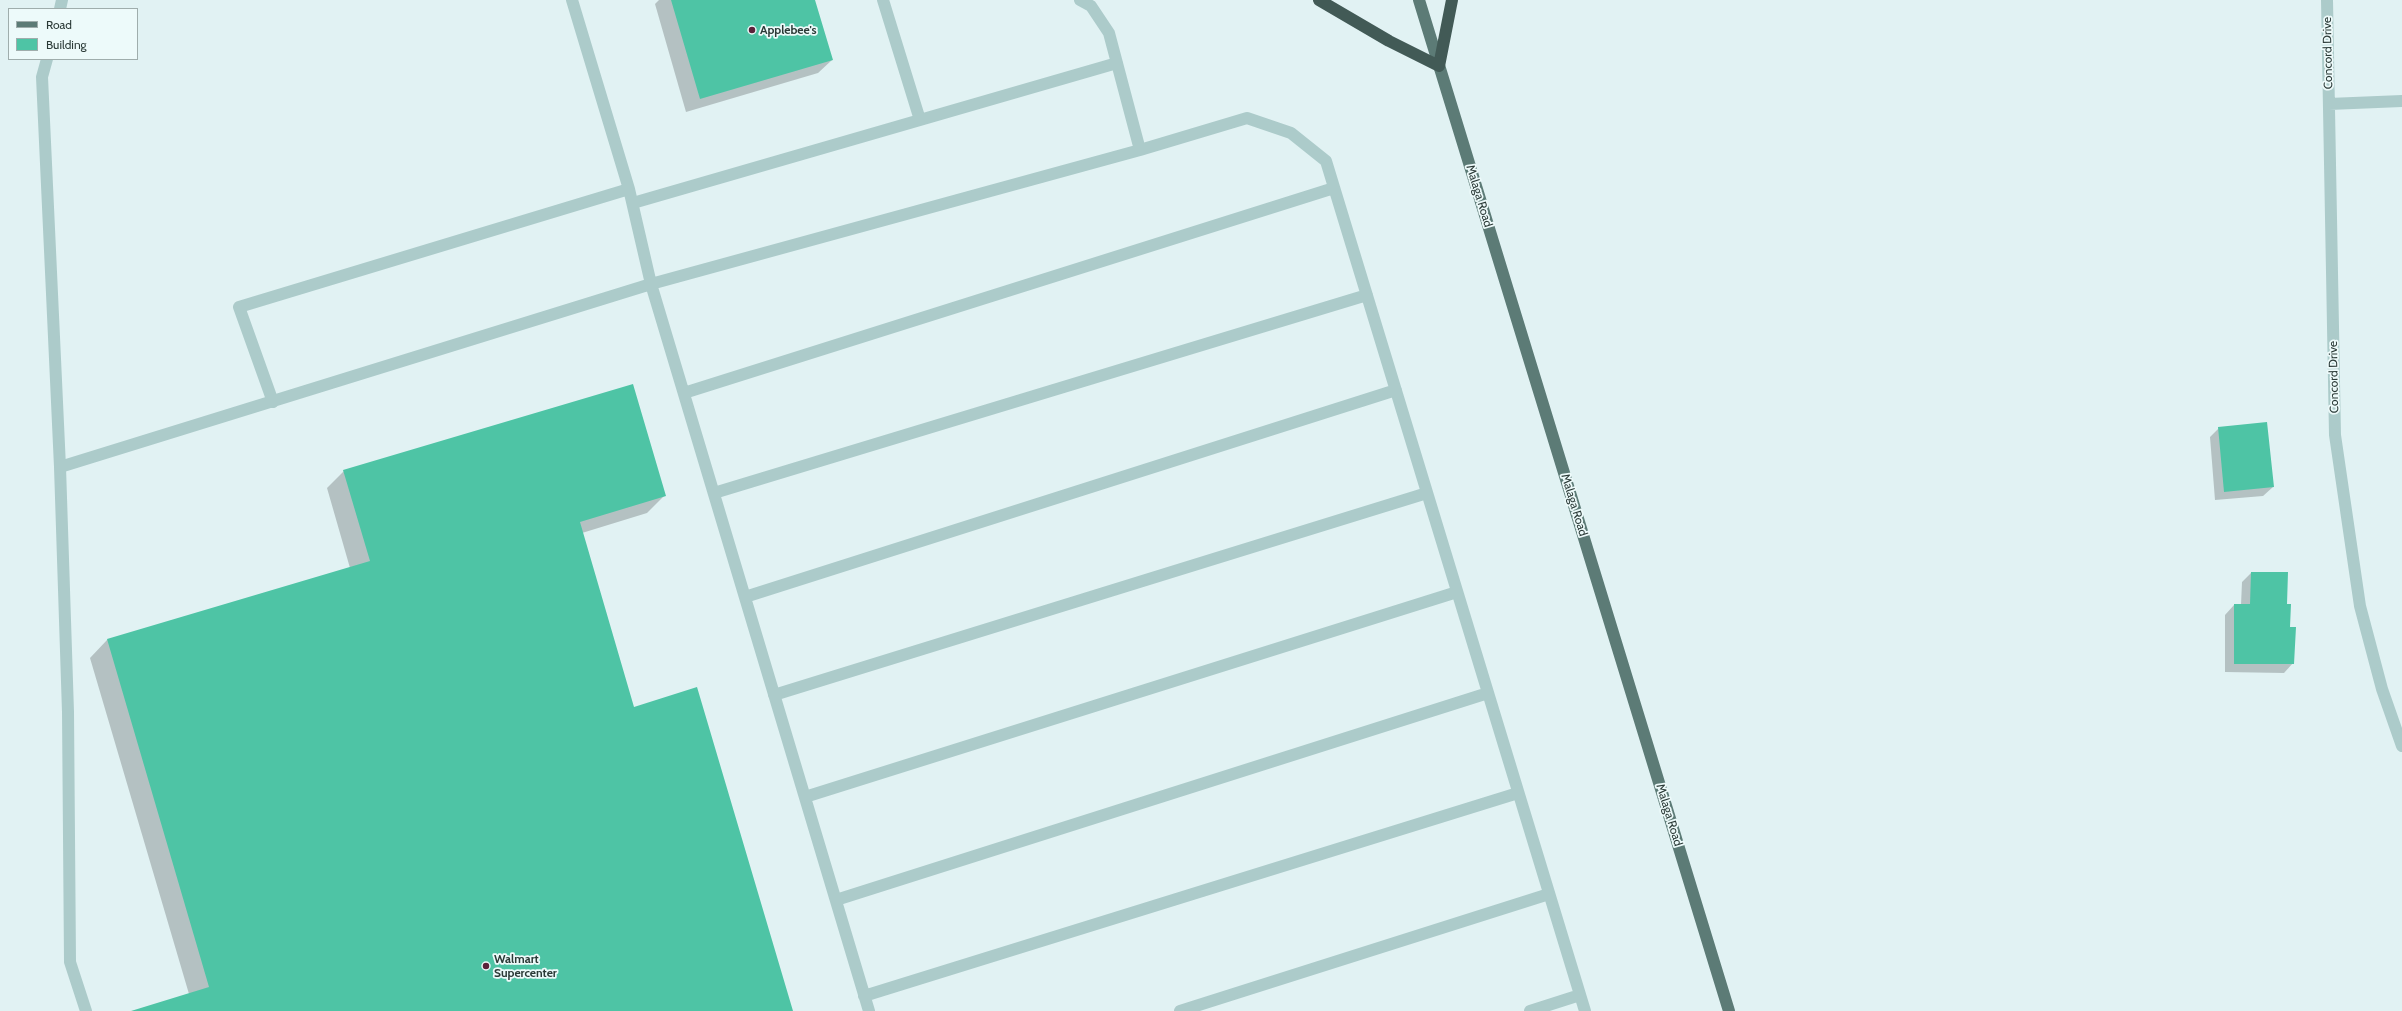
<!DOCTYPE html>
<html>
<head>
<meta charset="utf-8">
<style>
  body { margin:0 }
  #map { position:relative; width:2402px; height:1011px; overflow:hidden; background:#e1f2f3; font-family:Cabin,sans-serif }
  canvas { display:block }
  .legend { position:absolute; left:8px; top:8px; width:130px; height:52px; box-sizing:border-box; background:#edfafa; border:1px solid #9fadac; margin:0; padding:5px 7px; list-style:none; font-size:12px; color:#2b3a37 }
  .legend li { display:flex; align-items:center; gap:8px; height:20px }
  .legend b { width:20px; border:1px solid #9fadac }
</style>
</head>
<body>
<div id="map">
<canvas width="2402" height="1011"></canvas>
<ul class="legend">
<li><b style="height:5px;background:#5c7b76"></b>Road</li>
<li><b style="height:11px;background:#4ec4a5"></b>Building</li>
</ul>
</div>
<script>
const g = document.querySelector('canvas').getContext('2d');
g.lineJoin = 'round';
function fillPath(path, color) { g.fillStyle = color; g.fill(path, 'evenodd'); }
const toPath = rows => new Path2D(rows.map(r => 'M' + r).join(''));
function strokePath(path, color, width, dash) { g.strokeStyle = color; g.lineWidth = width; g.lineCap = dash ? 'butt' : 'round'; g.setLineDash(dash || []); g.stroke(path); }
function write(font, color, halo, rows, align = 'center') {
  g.font = font + ' Cabin,sans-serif'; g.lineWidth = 3.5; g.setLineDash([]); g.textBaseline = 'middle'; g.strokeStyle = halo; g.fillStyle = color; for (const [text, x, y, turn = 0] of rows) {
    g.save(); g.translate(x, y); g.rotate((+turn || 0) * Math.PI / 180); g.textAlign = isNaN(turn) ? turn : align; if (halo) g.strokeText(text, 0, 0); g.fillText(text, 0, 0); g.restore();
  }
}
const shadow = toPath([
  [659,0,814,0,832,60,818,73,686,112,655,4],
  [2219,428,2273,487,2263,496,2215,500,2210,437],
  [344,471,664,496,647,513,582,533,633,708,792,1011,133,1011,189,994,90,658,107,640,350,568,327,488],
  [2251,573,2287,573,2286,605,2293,663,2284,673,2225,672,2225,615,2234,605,2241,605,2242,582]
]);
const building = toPath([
  [671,0,815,0,833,60,700,99],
  [633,384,666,496,580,522,634,707,697,687,793,1011,131,1011,209,987,107,639,370,561,343,470],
  [2267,422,2274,487,2224,492,2218,427],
  [2251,572,2288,572,2287,604,2291,604,2290,627,2296,627,2294,664,2234,664,2234,604,2250,604]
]);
const minor = toPath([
  [883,0,920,120],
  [2327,0,2335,435,2360,606,2382,689,2402,746],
  [60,9,62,0],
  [47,59,42,77,60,467,651,284,869,1011],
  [2329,104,2402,101],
  [1140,150,1247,118,1291,133,1326,161,1585,1011],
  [629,189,651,284,1140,150,1109,33,1091,6,1080,0],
  [633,203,1117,63],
  [684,393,1334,188],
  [273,402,239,307,629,189,572,0],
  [60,467,68,712,70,962,86,1011],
  [714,493,1367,295],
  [745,597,1396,390],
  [774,695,1427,493],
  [805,797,1457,592],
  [836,900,1488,693],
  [864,996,1518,793],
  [1180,1011,1549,894],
  [1530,1011,1580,995]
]);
const major = toPath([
  [1419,0,1729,1011]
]);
const highway = toPath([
  [1319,0,1389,41,1439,66,1452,0]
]);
const markers = [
  [752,30,4,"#5b213a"],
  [486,966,4,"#5b213a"]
];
const poiNames = [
  ["Applebee's",760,30],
  ["Walmart",494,959],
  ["Supercenter",494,973]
];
const streetNames = [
  ["Concord Drive",2328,53,-91],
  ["Malaga Road",1479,196,73],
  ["Concord Drive",2334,377,-91],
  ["Malaga Road",1574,505,73],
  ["Malaga Road",1669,815,73]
];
fillPath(shadow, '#0003');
fillPath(building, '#4ec4a5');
strokePath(minor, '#accbca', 12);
strokePath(major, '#5c7b76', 12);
strokePath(highway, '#425a56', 12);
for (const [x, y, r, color] of markers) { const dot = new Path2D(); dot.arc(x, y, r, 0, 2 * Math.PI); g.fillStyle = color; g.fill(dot); strokePath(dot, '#edfafa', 1.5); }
write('bold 12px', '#2b3a37', '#edfafa', poiNames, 'left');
write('12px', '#2b3a37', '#edfafa', streetNames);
</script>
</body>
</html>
